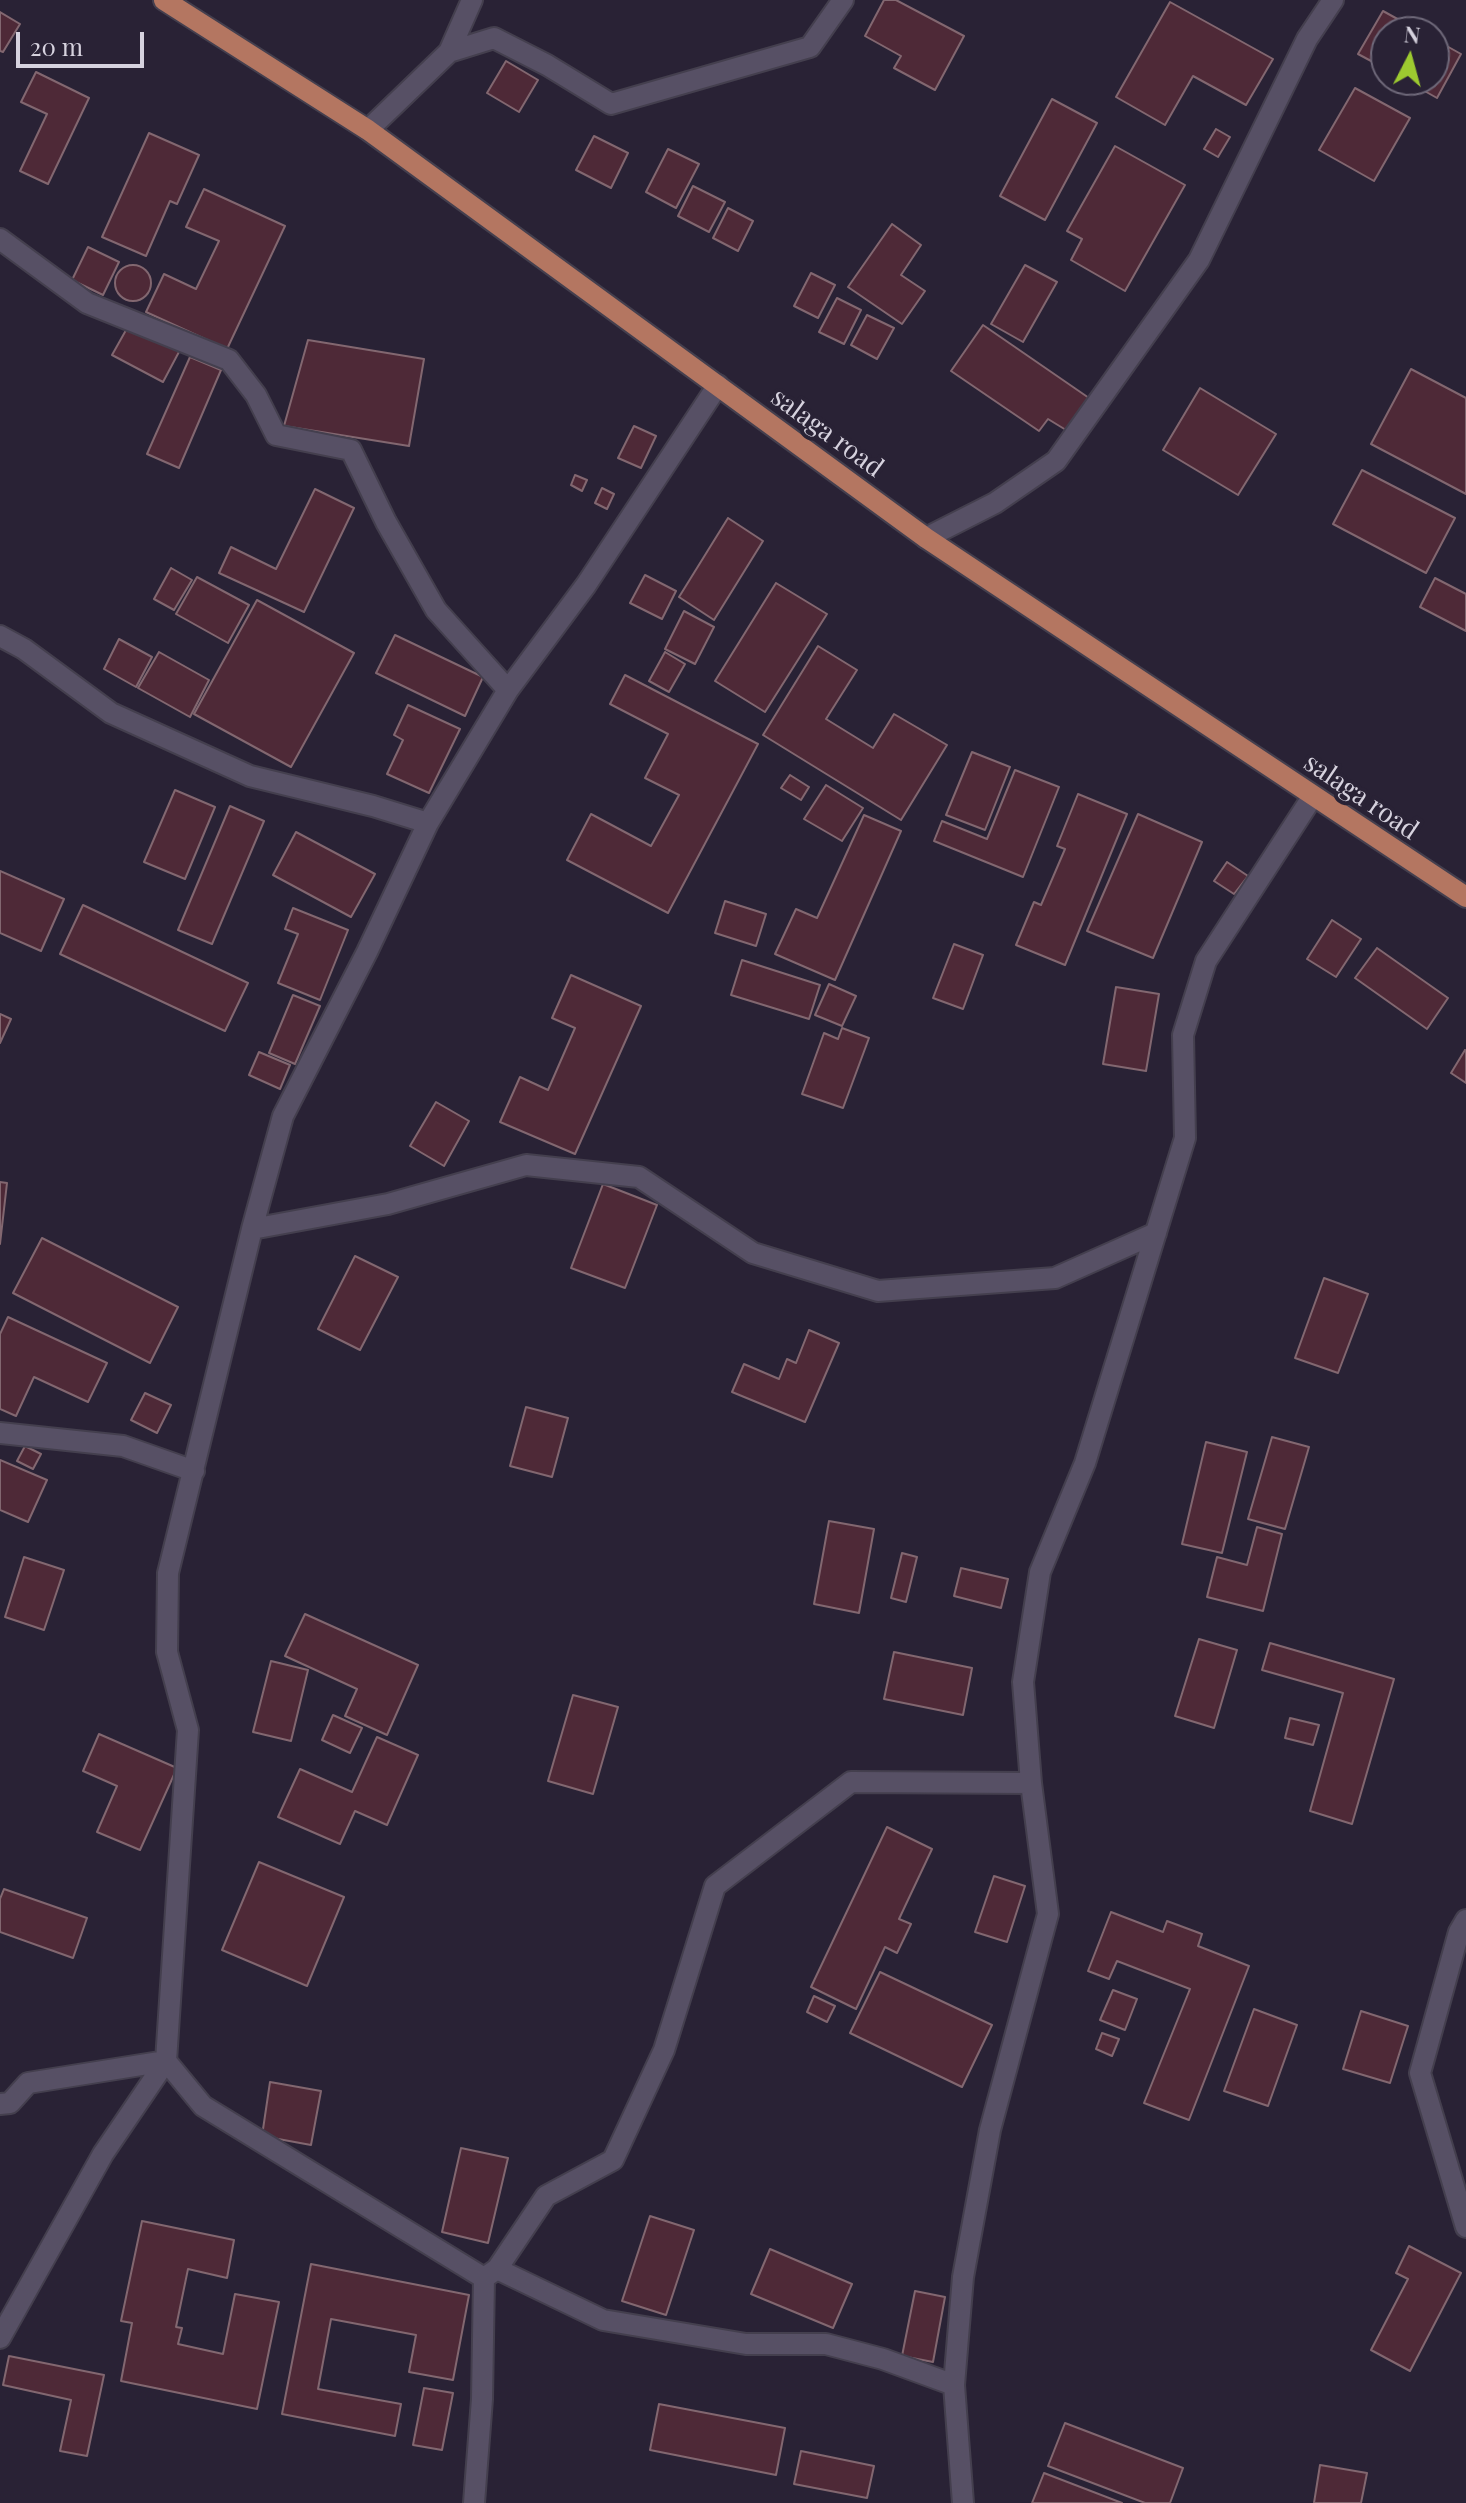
<!DOCTYPE html>
<style>
body{margin:0}
#map{position:relative;width:1466px;height:2503px;overflow:hidden;background:#292235;font-family:"Playfair Display",serif}
canvas{display:block}
.north{position:absolute;left:1370px;top:16px;width:80px;height:80px;box-sizing:border-box;background:#292235;border:2px solid #6e6879;border-radius:50%;rotate:6deg;font-size:22px;font-weight:700;line-height:32px;text-align:center;color:#d6d2de}
.north::after{content:'';display:block;margin:auto;width:28px;height:36px;background:#9dca30;clip-path:polygon(50% 0,100% 100%,50% 72%,0 100%)}
.scale{position:absolute;left:16px;top:32px;width:128px;height:36px;box-sizing:border-box;border:4px solid #d6d2de;border-top:0;padding-left:10px;font-size:24px;line-height:28px;white-space:nowrap;color:#d6d2de;-webkit-text-stroke:6px #292235;paint-order:stroke}
</style>
<div id="map">
<canvas width="1466" height="2503"></canvas>
<div class="north">N</div>
<div class="scale">20 m</div>
</div>
<script>
const ctx = document.querySelector('canvas').getContext('2d');
ctx.lineJoin = 'round';
function fill(path, color) { ctx.fillStyle = color; ctx.fill(path, 'evenodd'); }
const poly = rows => new Path2D(rows.map(r => 'M' + r).join(''));
function stroke(path, color, width, dash) { ctx.strokeStyle = color; ctx.lineWidth = width; ctx.lineCap = dash ? 'butt' : 'round'; ctx.setLineDash(dash || []); ctx.stroke(path); }
function drawText(font, color, halo, rows, align = 'center') {
  ctx.font = font + ' "Playfair Display",serif'; ctx.lineWidth = 8; ctx.setLineDash([]); ctx.textBaseline = 'middle'; ctx.strokeStyle = halo; ctx.fillStyle = color; for (const [text, x, y, turn = 0] of rows) {
    ctx.save(); ctx.translate(x, y); ctx.rotate((+turn || 0) * Math.PI / 180); ctx.textAlign = isNaN(turn) ? turn : align; if (halo) ctx.strokeText(text, 0, 0); ctx.fillText(text, 0, 0); ctx.restore();
  }
}
const building = poly([
 [884,0,896,0,964,36,935,90,894,68,901,56,865,36,884,0],
 [1170,2,1273,59,1246,105,1193,76,1165,125,1116,97,1170,2],
 [1383,11,1421,32,1386,32,1386,69,1358,54,1383,11],
 [0,12,20,24,3,52,0,51,0,12],
 [1434,39,1461,54,1437,98,1405,80,1434,80,1434,39],
 [506,61,538,80,519,112,487,93,506,61],
 [36,72,89,98,48,184,20,171,47,114,21,102,36,72],
 [1355,88,1410,118,1374,181,1319,150,1355,88],
 [1052,99,1097,123,1045,220,1000,196,1052,99],
 [1216,129,1230,137,1218,157,1204,149,1216,129],
 [149,133,199,155,177,204,170,201,146,256,102,237,149,133],
 [594,136,628,153,611,188,576,170,594,136],
 [1115,146,1185,185,1125,291,1071,260,1082,239,1067,231,1115,146],
 [668,149,699,164,676,208,646,192,668,149],
 [693,186,725,202,709,232,678,216,693,186],
 [204,189,285,226,227,349,146,312,164,274,196,289,219,241,186,227,204,189],
 [728,208,753,221,738,251,713,238,728,208],
 [892,224,921,245,901,275,925,291,902,324,848,287,892,224],
 [88,247,119,262,103,295,72,280,88,247],
 '115 283a18 18 0 1 1 36 0a18 18 0 1 1-36 0Z',
 [1025,265,1057,282,1023,342,991,324,1025,265],
 [811,273,835,285,818,318,794,306,811,273],
 [837,298,861,310,844,344,819,332,837,298],
 [867,315,894,328,877,359,851,345,867,315],
 [130,323,180,350,163,382,112,355,130,323],
 [983,325,1089,398,1066,430,1048,419,1039,431,951,371,983,325],
 [308,340,424,359,409,446,284,426,308,340],
 [190,357,221,370,179,468,147,454,190,357],
 [1411,369,1466,398,1466,494,1371,444,1411,369],
 [1200,388,1276,434,1238,495,1163,450,1200,388],
 [634,426,656,436,641,468,618,458,634,426],
 [1362,470,1455,518,1426,573,1333,524,1362,470],
 [575,475,587,480,582,491,571,485,575,475],
 [602,488,614,494,607,509,595,503,602,488],
 [315,489,354,508,304,612,219,573,231,547,276,569,315,489],
 [728,518,763,541,714,620,679,597,728,518],
 [171,568,192,580,174,610,154,599,171,568],
 [645,575,676,591,662,619,630,603,645,575],
 [197,577,249,605,228,643,176,614,197,577],
 [1435,578,1466,594,1466,631,1420,607,1435,578],
 [776,583,827,614,765,712,715,681,776,583],
 [257,600,354,653,291,767,194,714,257,600],
 [684,611,714,627,695,664,665,649,684,611],
 [395,635,483,677,465,716,376,673,395,635],
 [119,639,152,657,136,687,104,669,119,639],
 [818,646,857,670,826,719,873,748,894,714,947,745,901,820,763,735,818,646],
 [159,652,209,680,190,717,138,688,159,652],
 [665,652,685,664,669,692,649,681,665,652],
 [625,675,758,744,668,913,567,860,591,814,651,846,679,795,645,778,668,734,610,704,625,675],
 [408,705,460,729,429,793,387,774,403,740,394,735,408,705],
 [972,752,1010,767,985,830,946,815,972,752],
 [1015,770,1059,787,1023,877,934,841,942,821,987,839,1015,770],
 [790,775,809,787,801,800,781,788,790,775],
 [826,785,863,808,842,841,804,819,826,785],
 [175,790,215,807,185,879,144,862,175,790],
 [1078,794,1127,814,1065,965,1016,945,1034,902,1041,905,1065,849,1057,846,1078,794],
 [230,806,264,821,212,944,178,930,230,806],
 [1138,814,1202,842,1153,958,1087,931,1138,814],
 [864,815,901,831,835,980,775,954,796,909,817,918,864,815],
 [296,832,375,874,351,917,273,875,296,832],
 [1227,862,1248,876,1234,894,1214,881,1227,862],
 [0,871,64,899,41,951,0,933,0,871],
 [725,901,766,914,756,946,715,933,725,901],
 [83,905,248,983,225,1031,60,954,83,905],
 [293,908,348,930,320,1000,278,983,298,934,285,929,293,908],
 [1332,920,1361,939,1336,977,1307,959,1332,920],
 [954,944,983,955,963,1009,933,998,954,944],
 [1377,948,1448,998,1427,1029,1355,978,1377,948],
 [742,960,820,985,809,1019,731,995,742,960],
 [571,975,641,1006,575,1154,500,1122,520,1077,548,1090,575,1028,552,1018,571,975],
 [829,984,856,996,842,1026,815,1015,829,984],
 [1116,987,1159,994,1146,1071,1103,1064,1116,987],
 [293,995,320,1006,295,1064,269,1053,293,995],
 [0,1014,11,1019,0,1043,0,1014],
 [842,1028,869,1038,843,1108,802,1094,824,1033,838,1039,842,1028],
 [1465,1050,1466,1051,1466,1083,1451,1073,1465,1050],
 [259,1052,290,1065,280,1089,249,1075,259,1052],
 [436,1102,469,1121,444,1166,410,1146,436,1102],
 [0,1182,7,1183,0,1244,0,1182],
 [603,1184,657,1205,625,1288,571,1268,603,1184],
 [42,1238,178,1307,150,1363,13,1293,42,1238],
 [355,1256,398,1277,360,1350,318,1329,355,1256],
 [1324,1278,1368,1294,1338,1373,1295,1358,1324,1278],
 [8,1317,107,1363,88,1402,34,1377,16,1416,0,1409,0,1334,8,1317],
 [809,1330,839,1343,805,1422,732,1392,744,1364,779,1379,787,1359,796,1363,809,1330],
 [145,1393,171,1405,157,1433,131,1420,145,1393],
 [526,1407,568,1418,552,1477,510,1466,526,1407],
 [1272,1437,1309,1447,1285,1529,1248,1519,1272,1437],
 [1206,1442,1247,1452,1222,1553,1182,1544,1206,1442],
 [25,1446,41,1454,33,1469,17,1461,25,1446],
 [0,1460,47,1480,28,1522,0,1510,0,1460],
 [829,1521,874,1529,859,1613,814,1604,829,1521],
 [1257,1527,1282,1534,1263,1611,1207,1597,1217,1557,1247,1565,1257,1527],
 [902,1553,917,1557,906,1602,891,1598,902,1553],
 [24,1557,64,1570,44,1630,5,1617,24,1557],
 [961,1568,1008,1579,1001,1608,954,1596,961,1568],
 [305,1614,418,1665,387,1735,345,1716,357,1689,285,1656,305,1614],
 [1199,1639,1237,1650,1214,1728,1175,1716,1199,1639],
 [1270,1643,1394,1679,1352,1824,1310,1811,1343,1693,1262,1670,1270,1643],
 [894,1652,972,1668,963,1715,884,1699,894,1652],
 [271,1661,308,1670,291,1741,253,1732,271,1661],
 [573,1695,618,1707,593,1794,548,1781,573,1695],
 [333,1715,362,1728,350,1753,322,1740,333,1715],
 [1290,1718,1319,1725,1313,1745,1285,1738,1290,1718],
 [99,1734,177,1768,140,1850,97,1832,117,1786,83,1771,99,1734],
 [377,1737,418,1755,387,1825,355,1811,340,1844,278,1817,300,1769,352,1792,377,1737],
 [887,1827,932,1849,899,1919,911,1924,897,1953,885,1947,856,2009,811,1987,887,1827],
 [259,1862,344,1897,307,1986,222,1950,259,1862],
 [994,1876,1025,1886,1007,1942,975,1932,994,1876],
 [4,1889,87,1918,73,1958,0,1932,0,1899,4,1889],
 [1111,1912,1163,1932,1167,1921,1202,1934,1198,1946,1249,1966,1189,2120,1144,2103,1190,1989,1117,1961,1109,1979,1088,1971,1111,1912],
 [880,1972,992,2025,962,2087,850,2033,880,1972],
 [1113,1990,1137,1999,1125,2030,1100,2020,1113,1990],
 [814,1996,835,2006,827,2022,807,2012,814,1996],
 [1254,2009,1297,2025,1268,2106,1224,2091,1254,2009],
 [1361,2011,1408,2026,1390,2083,1343,2069,1361,2011],
 [1102,2033,1119,2039,1112,2056,1096,2049,1102,2033],
 [270,2082,321,2091,311,2145,262,2136,270,2082],
 [461,2148,508,2158,488,2243,442,2232,461,2148],
 [650,2216,694,2230,666,2315,622,2301,650,2216],
 [142,2221,234,2240,227,2278,188,2269,176,2327,182,2328,178,2344,223,2354,235,2294,279,2302,257,2409,121,2381,132,2323,121,2321,142,2221],
 [1409,2246,1461,2273,1410,2371,1371,2350,1408,2279,1396,2273,1409,2246],
 [770,2249,852,2284,833,2328,751,2294,770,2249],
 [311,2264,469,2295,453,2380,409,2372,416,2335,331,2319,318,2389,401,2404,395,2436,282,2414,311,2264],
 [915,2291,945,2297,933,2362,902,2356,915,2291],
 [9,2356,104,2375,87,2456,60,2451,71,2400,3,2385,9,2356],
 [424,2388,453,2393,442,2450,413,2445,424,2388],
 [659,2404,785,2428,776,2475,650,2450,659,2404],
 [1065,2423,1183,2468,1170,2503,1145,2503,1048,2466,1065,2423],
 [801,2451,874,2466,867,2498,794,2484,801,2451],
 [1320,2465,1367,2473,1361,2503,1314,2503,1320,2465],
 [1044,2473,1122,2503,1032,2503,1044,2473]
]);
fill(building, '#4e2937');
stroke(building, '#826770', 2);
const minor = poly([
 [449,52,494,38,547,65,611,104,810,47,843,0],
 [368,130,449,52,472,0],
 [0,239,87,303,229,360,256,395,276,435,351,450,386,522,436,610,508,690],
 [926,538,995,503,1056,461,1199,260,1307,39,1333,0],
 [0,636,24,649,111,713,250,776,373,806,428,823],
 [252,1229,388,1204,526,1165,639,1177,753,1253,878,1291,1055,1278,1156,1233],
 [0,1433,123,1446,194,1471],
 [1466,1920,1459,1932,1420,2073,1466,2227],
 [166,2061,203,2106,484,2278,482,2399,474,2503],
 [0,2104,10,2103,28,2083,166,2061],
 [497,2269,603,2320,746,2344,826,2344,883,2359,954,2385],
 [484,2278,497,2269,546,2196,613,2160,664,2050,715,1886,851,1782,1031,1783],
 [0,2338,103,2154,166,2061,188,1730,167,1652,168,1573,252,1229,283,1116,367,952,428,823,508,690,586,585,718,385],
 [963,2503,954,2385,963,2277,990,2130,1048,1914,1031,1783,1023,1682,1040,1572,1085,1463,1185,1138,1183,1035,1206,961,1313,796]
]);
const major = poly([
 [164,0,368,130,926,538,1466,897]
]);
stroke(minor, '#443f4e', 24);
stroke(major, '#443f4e', 24);
stroke(minor, '#575065', 20);
stroke(major, '#b47661', 20);
drawText('26px', '#d6d2de', '#292235', [
 ["salaga road",827,433,36],
 ["salaga road",1361,797,34]
]);
</script>
